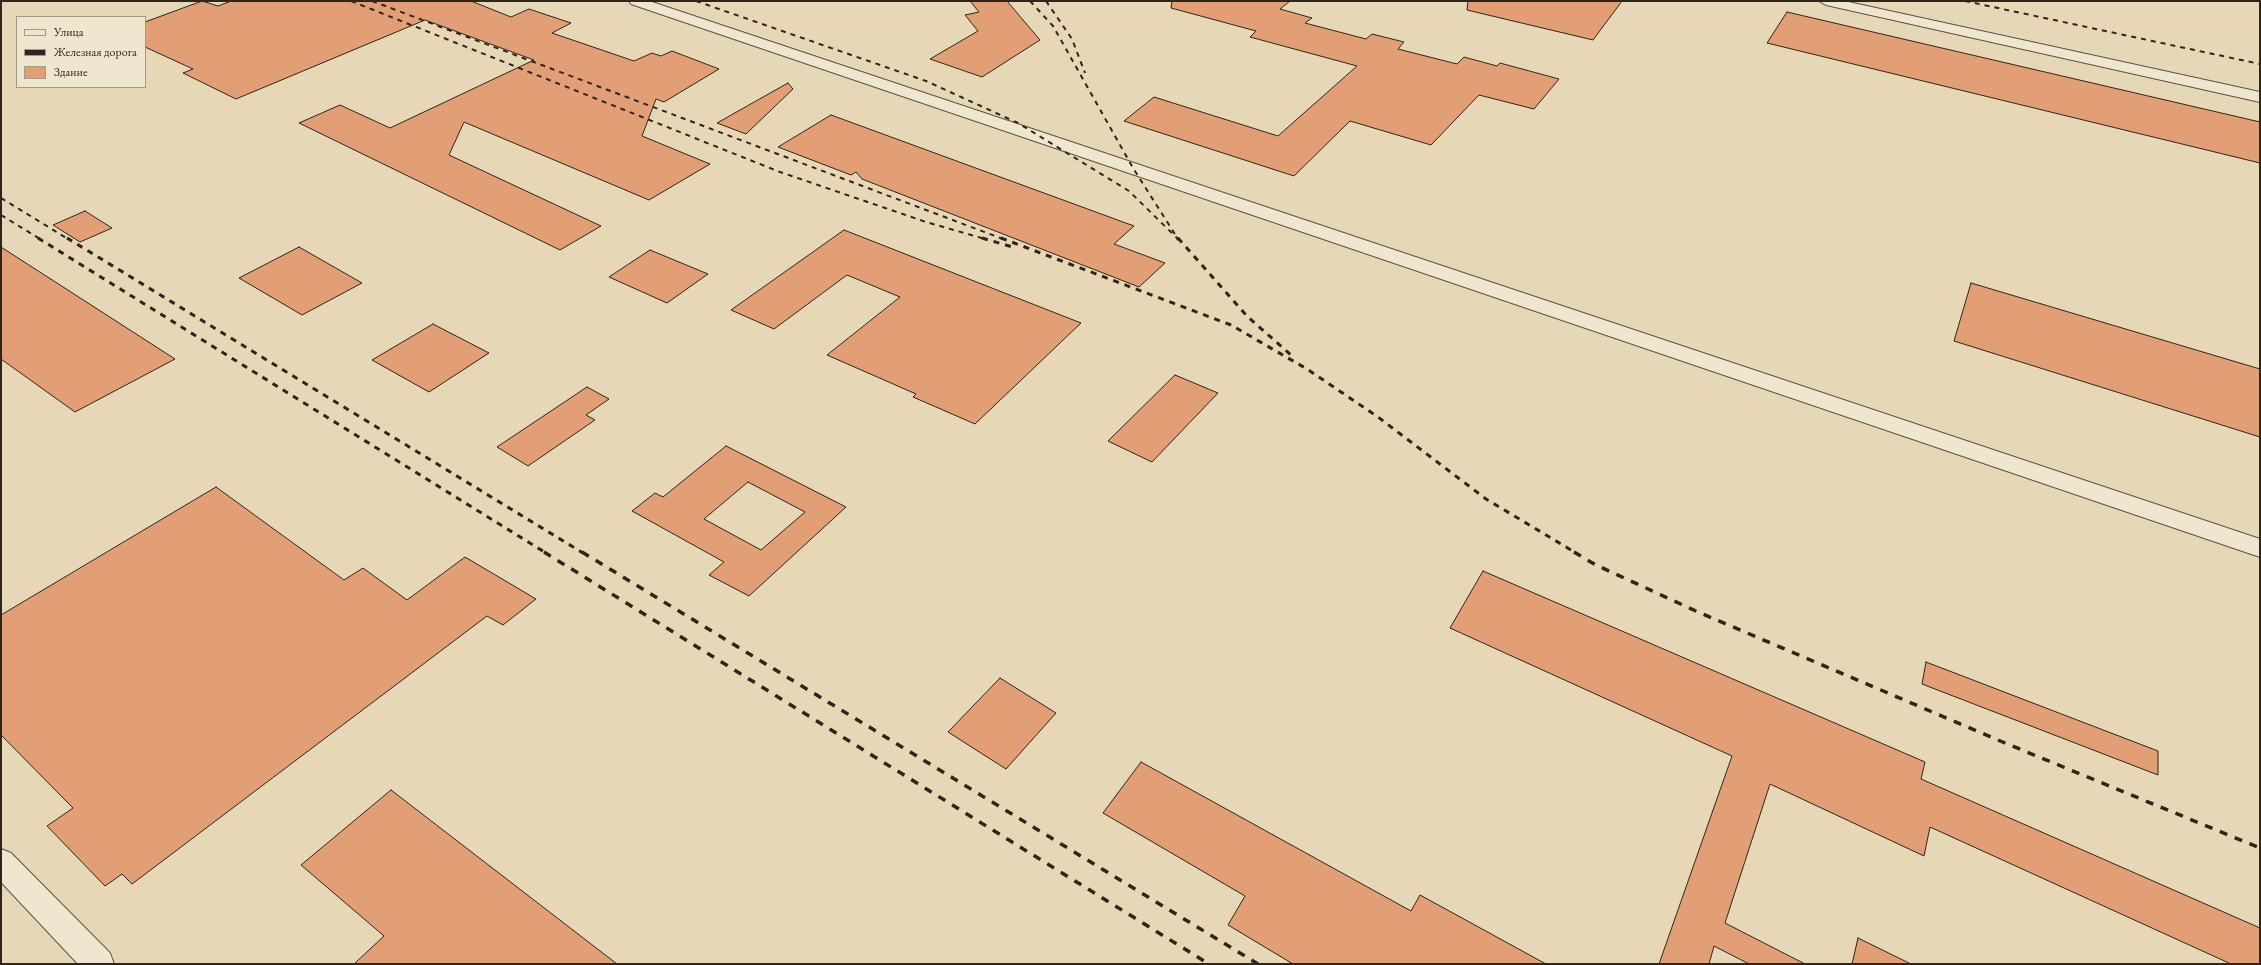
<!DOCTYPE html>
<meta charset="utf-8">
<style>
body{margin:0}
#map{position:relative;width:2261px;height:965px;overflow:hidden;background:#e6d8b6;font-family:"EB Garamond",serif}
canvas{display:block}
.frame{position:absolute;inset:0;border:2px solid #2f251c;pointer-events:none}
.legend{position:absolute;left:16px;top:16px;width:130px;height:72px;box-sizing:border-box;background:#efe6d0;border:1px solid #a29988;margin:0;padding:5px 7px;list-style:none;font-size:12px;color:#2f251c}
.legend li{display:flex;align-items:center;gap:8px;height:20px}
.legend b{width:20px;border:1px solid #a29988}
</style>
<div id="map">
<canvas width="2261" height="965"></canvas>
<div class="frame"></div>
<ul class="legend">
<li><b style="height:5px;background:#efe6d0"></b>Улица</li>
<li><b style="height:5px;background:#2f251c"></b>Железная дорога</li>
<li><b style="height:11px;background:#e29f75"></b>Здание</li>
</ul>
</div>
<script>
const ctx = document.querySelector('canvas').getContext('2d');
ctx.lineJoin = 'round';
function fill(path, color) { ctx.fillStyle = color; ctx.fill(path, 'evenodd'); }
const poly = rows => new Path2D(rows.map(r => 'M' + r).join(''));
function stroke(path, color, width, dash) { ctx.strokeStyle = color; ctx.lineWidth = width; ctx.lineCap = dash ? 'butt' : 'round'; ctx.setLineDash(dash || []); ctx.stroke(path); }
const building = poly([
 [202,1,218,6,231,1,471,1,511,17,529,9,571,23,552,33,634,61,652,53,661,56,672,51,719,69,664,102,656,99,642,136,710,164,649,200,464,122,449,155,601,226,560,250,299,123,340,105,390,128,534,60,425,20,236,99,183,73,193,69,145,47,145,22,202,1],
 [970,1,1007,1,1040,40,982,77,930,59,978,31,965,15,979,12,970,1],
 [1172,1,1290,1,1280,9,1312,18,1305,23,1366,39,1372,34,1404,42,1398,49,1457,64,1464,57,1497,66,1500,63,1559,79,1534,109,1479,95,1431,145,1350,121,1294,176,1124,121,1154,97,1278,136,1357,66,1250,37,1256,31,1171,8,1172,1],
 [1468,1,1622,1,1593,40,1467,10,1468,1],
 [1787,12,2260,122,2260,163,1767,43,1787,12],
 [788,83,793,89,746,134,717,123,788,83],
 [831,115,1134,226,1114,244,1165,263,1139,287,862,179,856,172,851,175,778,147,831,115],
 [85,211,112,228,80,242,53,225,85,211],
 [844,230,1081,323,975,424,913,397,916,394,827,355,900,297,847,275,774,329,731,310,844,230],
 [1,247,175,359,75,412,1,359,1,247],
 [299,247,362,283,302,315,239,278,299,247],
 [650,250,708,274,667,303,609,277,650,250],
 [1971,283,2260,369,2260,437,1954,341,1971,283],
 [433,324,489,353,429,392,372,360,433,324],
 [1175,375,1218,393,1152,462,1108,441,1175,375],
 [587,387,609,399,586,415,595,420,528,466,497,447,587,387],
 [726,446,846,507,749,596,709,575,724,562,632,511,655,493,663,497,726,446],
 [748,482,805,512,761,550,704,519,748,482],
 [216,487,344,580,363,568,407,600,465,557,536,599,503,625,487,616,132,884,122,874,105,886,47,826,73,808,1,735,1,615,216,487],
 [1483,571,1925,762,1921,779,2260,928,2260,964,2231,964,1930,827,1924,856,1770,784,1725,923,1805,964,1749,964,1714,946,1709,964,1659,964,1732,756,1450,628,1483,571],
 [1926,662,2158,751,2158,775,1922,684,1926,662],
 [1000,678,1056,713,1006,769,948,732,1000,678],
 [1141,762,1411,911,1420,895,1546,964,1293,964,1228,925,1245,896,1103,813,1141,762],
 [391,790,617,964,354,964,384,936,301,865,391,790],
 [1858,938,1911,964,1852,964,1858,938]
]);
fill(building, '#e29f75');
stroke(building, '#2f251c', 1);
const minor = poly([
 [629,1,649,1,2260,539,2260,557,631,4,629,1],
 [1819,1,1844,1,2260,92,2260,102,1826,5,1819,1],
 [1,849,11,853,110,953,114,964,78,964,1,882,1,849]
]);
stroke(minor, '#5d5242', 2);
fill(minor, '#efe6d0');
stroke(poly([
 [351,1,780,172,926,222,985,239],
 [372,1,1003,239],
 [696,1,926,81,1018,123,1129,191,1178,239],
 [1030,1,1053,26,1133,168,1178,239],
 [1046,1,1072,39,1085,73],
 [1965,1,2260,64],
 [1,198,68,239],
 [1,215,40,239]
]), '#2f251c', 2, [5, 5]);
stroke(poly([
 [38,238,546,553],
 [67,238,583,553],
 [982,238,1016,248],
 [1001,238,1231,325,1307,369,1378,417,1486,499,1576,553],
 [1177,238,1179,240],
 [1178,238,1247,316,1292,356]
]), '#2f251c', 3, [6, 6]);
stroke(poly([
 [544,552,1209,964],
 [582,552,1258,964],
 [1574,552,1596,565,1698,612,2005,743,2260,848]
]), '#2f251c', 3.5, [8, 8]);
</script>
